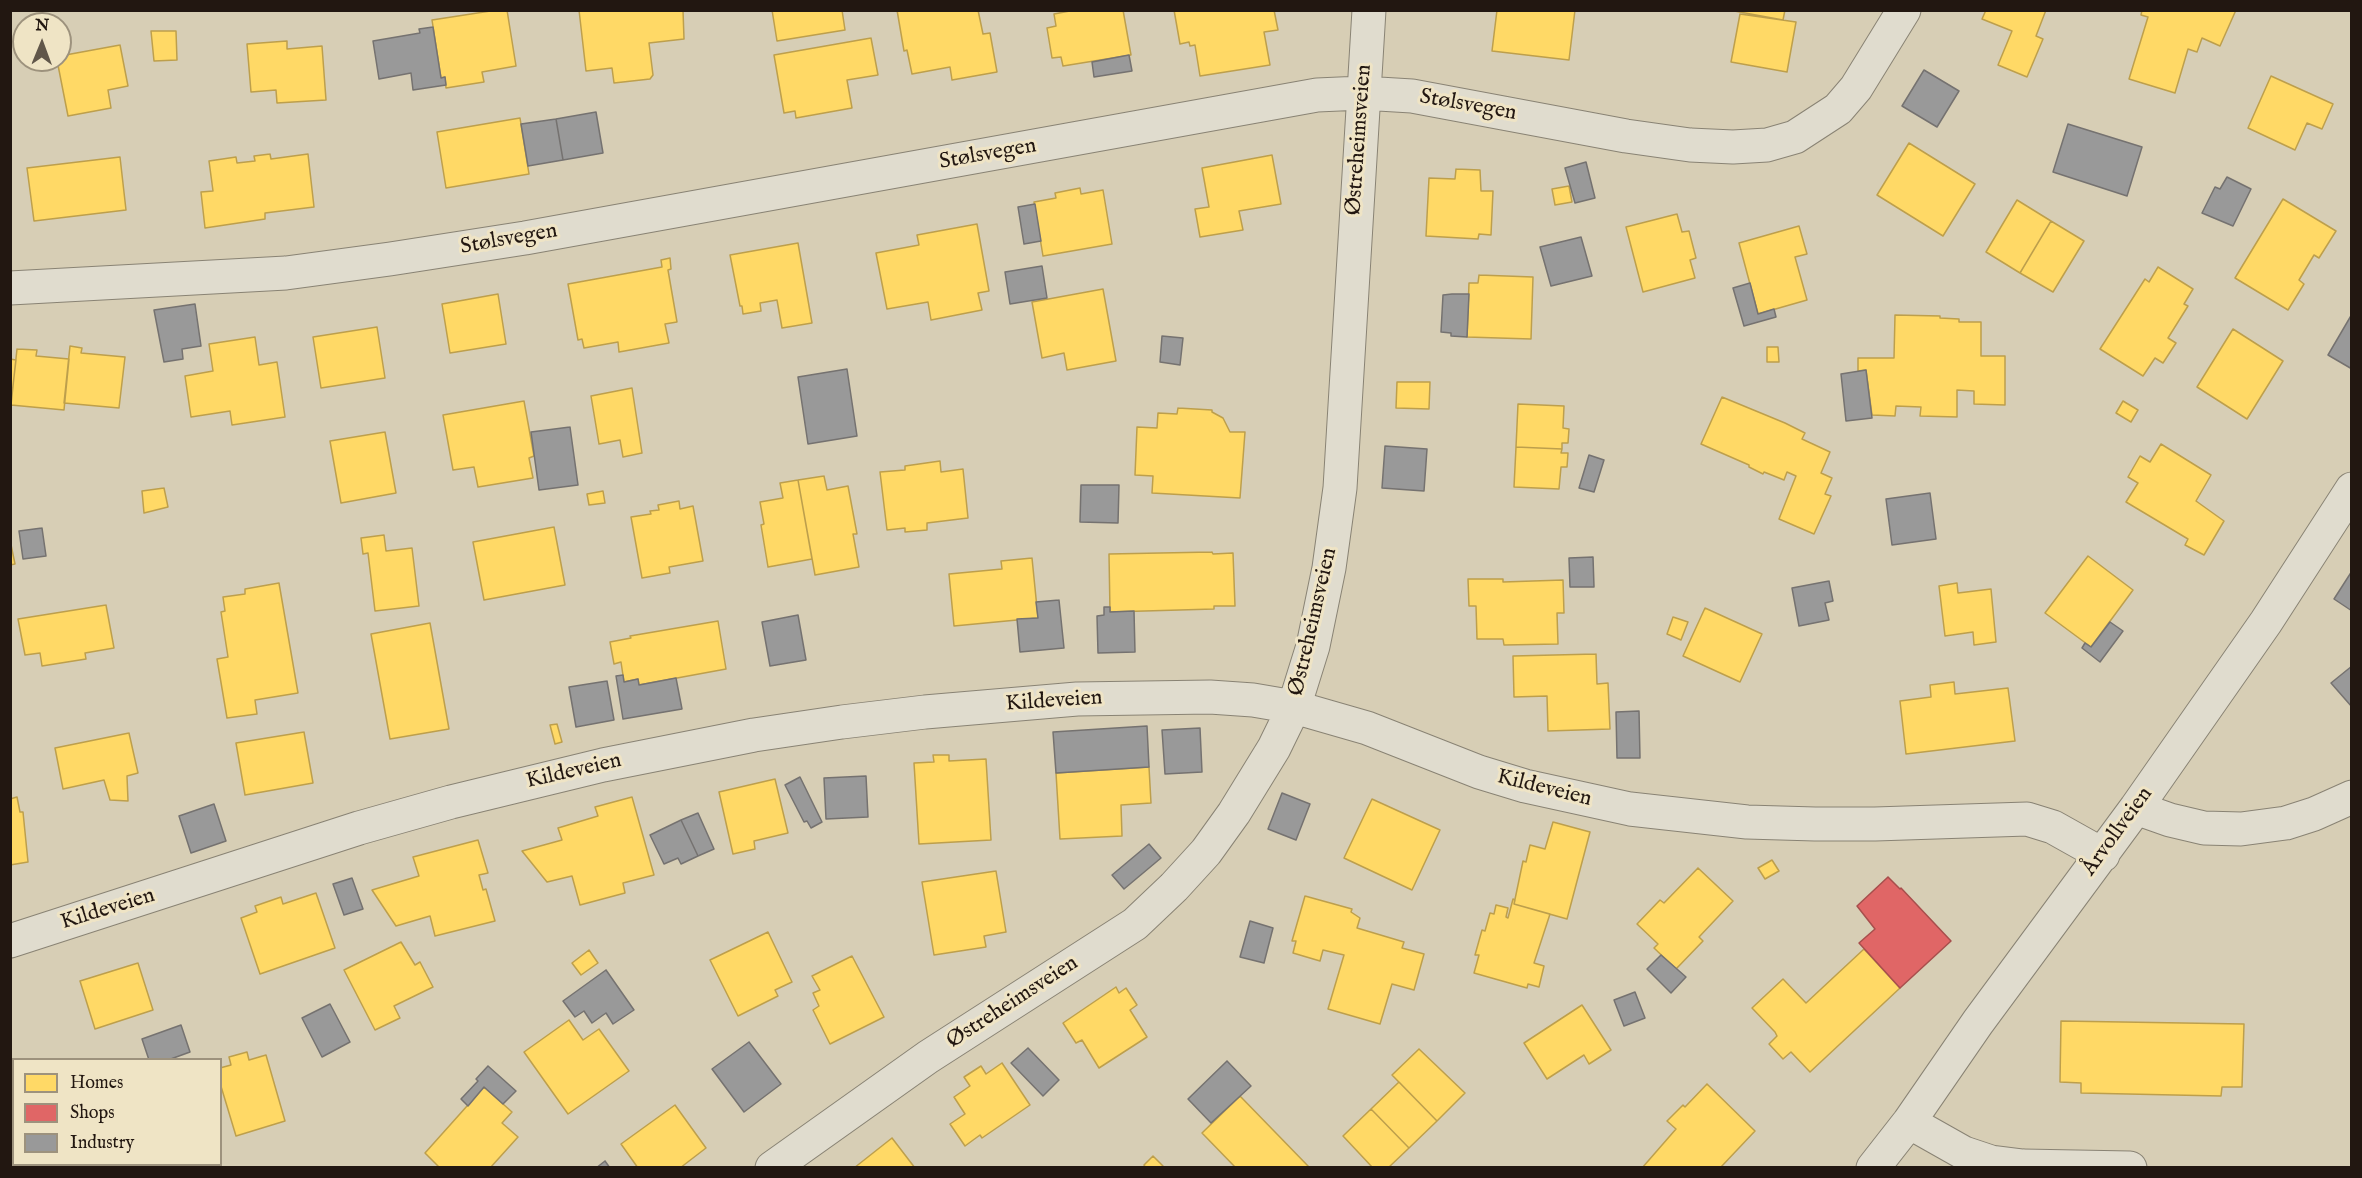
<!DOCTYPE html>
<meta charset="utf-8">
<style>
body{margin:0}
#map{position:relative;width:2362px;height:1178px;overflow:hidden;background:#d7ceb5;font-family:"IM FELL English",serif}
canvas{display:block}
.frame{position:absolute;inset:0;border:12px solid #221711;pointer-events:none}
.legend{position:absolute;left:12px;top:1058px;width:210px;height:108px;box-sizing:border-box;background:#efe4c5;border:2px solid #9d927d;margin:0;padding:8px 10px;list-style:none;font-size:18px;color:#221711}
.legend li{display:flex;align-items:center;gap:12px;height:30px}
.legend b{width:30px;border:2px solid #9d927d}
.north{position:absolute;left:12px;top:12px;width:60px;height:60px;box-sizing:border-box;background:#efe4c5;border:2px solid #9d927d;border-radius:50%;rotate:1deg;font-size:16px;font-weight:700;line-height:24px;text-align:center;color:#221711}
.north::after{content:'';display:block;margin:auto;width:21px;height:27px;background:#61574a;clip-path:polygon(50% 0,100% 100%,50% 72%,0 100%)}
</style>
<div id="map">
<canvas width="2362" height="1178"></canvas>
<div class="frame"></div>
<ul class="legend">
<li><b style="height:16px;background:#ffd966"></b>Homes</li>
<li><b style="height:16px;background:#e06666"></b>Shops</li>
<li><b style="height:16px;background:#999"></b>Industry</li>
</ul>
<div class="north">N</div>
</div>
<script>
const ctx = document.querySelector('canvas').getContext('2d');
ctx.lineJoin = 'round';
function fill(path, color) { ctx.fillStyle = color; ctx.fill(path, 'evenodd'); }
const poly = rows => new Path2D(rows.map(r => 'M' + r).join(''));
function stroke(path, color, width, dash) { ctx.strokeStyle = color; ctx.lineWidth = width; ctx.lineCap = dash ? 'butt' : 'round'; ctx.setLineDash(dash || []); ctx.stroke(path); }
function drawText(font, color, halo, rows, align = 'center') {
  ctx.font = font + ' "IM FELL English",serif'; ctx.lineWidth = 6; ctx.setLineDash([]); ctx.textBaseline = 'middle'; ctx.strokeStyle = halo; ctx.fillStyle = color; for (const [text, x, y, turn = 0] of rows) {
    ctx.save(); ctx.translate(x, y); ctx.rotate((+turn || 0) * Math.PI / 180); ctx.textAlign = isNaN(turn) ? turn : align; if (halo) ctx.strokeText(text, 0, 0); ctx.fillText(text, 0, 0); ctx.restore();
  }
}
const homes = poly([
 [497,10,507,10,516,66,482,72,484,82,446,88,445,77,441,78,432,20,497,10],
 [579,10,683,10,684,39,649,43,653,75,650,79,614,83,612,68,586,71,579,10],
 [772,10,842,10,845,30,777,41,772,10],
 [897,10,978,10,983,34,990,33,997,72,952,80,950,67,912,74,907,50,904,51,897,10],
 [1075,10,1123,10,1131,55,1063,66,1061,57,1052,58,1047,28,1056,26,1054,14,1075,10],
 [1174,10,1274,10,1278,30,1264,32,1270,65,1200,76,1195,45,1190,46,1189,42,1180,44,1174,10],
 [1497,10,1575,10,1569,60,1492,51,1497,10],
 [1729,10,1785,10,1783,20,1729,10],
 [1986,10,2046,10,2036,36,2043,39,2027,77,1998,65,2012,31,1982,19,1986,10],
 [2142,10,2236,10,2220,46,2202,38,2197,52,2188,49,2175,93,2129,79,2148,17,2141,15,2142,10],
 [1740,14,1796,22,1787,72,1731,62,1740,14],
 [151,31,176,31,177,60,154,61,151,31],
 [871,38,878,75,847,80,852,108,796,118,795,111,784,113,774,55,871,38],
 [287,41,287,49,322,46,326,100,277,103,276,90,251,92,247,44,287,41],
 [120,45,128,86,108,90,111,108,68,116,57,60,60,60,60,56,120,45],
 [2271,76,2333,104,2322,129,2307,123,2295,150,2248,128,2271,76],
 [520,118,529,174,446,188,437,132,520,118],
 [1909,143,1975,184,1943,236,1877,195,1909,143],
 [270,154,271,159,308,154,314,207,265,213,265,219,205,228,201,192,213,191,209,161,236,157,237,163,255,161,254,156,270,154],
 [1272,155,1281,204,1239,211,1243,230,1200,237,1195,209,1209,207,1202,168,1272,155],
 [120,157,126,210,34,221,27,168,120,157],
 [1456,169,1480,170,1481,191,1493,191,1491,235,1479,234,1478,239,1426,236,1429,178,1455,179,1456,169],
 [1569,186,1572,202,1555,205,1552,189,1569,186],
 [1080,188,1081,194,1103,190,1112,244,1043,256,1034,202,1056,198,1055,193,1080,188],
 [2283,199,2336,231,2319,258,2314,255,2299,280,2304,284,2288,310,2235,278,2283,199],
 [2017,200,2051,221,2020,273,1986,252,2017,200],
 [1677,214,1682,232,1689,231,1696,258,1690,260,1695,278,1643,292,1626,227,1677,214],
 [2051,221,2084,241,2053,292,2020,273,2051,221],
 [977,224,989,291,978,293,982,310,931,320,928,302,887,309,876,253,919,245,917,235,977,224],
 [1799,226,1807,254,1795,257,1807,300,1758,314,1739,243,1799,226],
 [798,243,812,323,782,328,777,300,760,303,761,311,743,314,742,306,740,306,730,255,798,243],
 [670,258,671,269,668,270,677,322,665,324,669,343,619,352,618,342,584,348,582,339,578,340,568,284,662,267,661,260,670,258],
 [2158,267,2193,289,2184,304,2188,306,2168,338,2176,343,2163,363,2155,358,2143,376,2100,349,2145,279,2149,282,2158,267],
 [1479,275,1533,277,1531,339,1467,337,1469,283,1478,283,1479,275],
 [1103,289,1116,361,1067,370,1064,353,1042,358,1032,302,1103,289],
 [498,294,506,344,450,353,442,304,498,294],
 [1895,315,1940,316,1940,318,1959,319,1959,322,1981,322,1981,356,2005,356,2005,405,1974,404,1974,391,1957,390,1957,417,1920,416,1921,407,1896,406,1895,416,1872,415,1866,370,1858,371,1858,358,1894,358,1895,315],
 [377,327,385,378,321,388,313,337,377,327],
 [2233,329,2283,361,2247,419,2197,387,2233,329],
 [255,337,259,365,277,362,285,417,232,425,230,411,191,417,185,376,213,371,209,344,255,337],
 [70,346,82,348,81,353,125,357,119,408,64,403,70,346],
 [1767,347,1778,347,1779,362,1767,362,1767,347],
 [17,349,37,350,36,356,69,359,64,410,11,405,17,349],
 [10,359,16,360,10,411,10,359],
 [1397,382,1430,382,1429,409,1396,408,1397,382],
 [632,388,642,453,623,457,620,440,599,444,591,396,632,388],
 [1722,397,1785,423,1805,433,1802,439,1830,452,1821,473,1832,478,1825,494,1831,496,1814,534,1779,519,1796,476,1787,472,1784,480,1764,472,1763,474,1749,467,1749,465,1701,444,1722,397],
 [524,401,534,456,529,458,533,478,478,487,474,467,453,470,443,415,524,401],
 [2123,401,2138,410,2131,422,2116,413,2123,401],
 [1518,404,1564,406,1563,428,1569,429,1568,443,1562,443,1562,449,1516,447,1518,404],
 [1178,408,1212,410,1212,412,1223,418,1230,432,1245,432,1240,498,1152,493,1153,476,1135,475,1137,427,1157,428,1158,413,1177,414,1178,408],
 [385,432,396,493,341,503,330,441,385,432],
 [2161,444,2211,475,2196,501,2224,521,2204,555,2185,545,2188,539,2126,502,2138,483,2128,477,2140,456,2150,462,2161,444],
 [1516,447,1562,449,1561,453,1568,453,1567,467,1561,467,1559,489,1514,487,1516,447],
 [940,461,941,472,963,469,968,518,927,523,927,530,905,532,905,528,887,530,880,472,905,470,905,466,940,461],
 [824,476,827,490,848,486,857,534,853,534,859,567,815,575,798,480,824,476],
 [798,480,812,559,768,567,761,525,764,524,760,502,783,498,780,483,798,480],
 [164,488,168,507,144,513,142,491,164,488],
 [603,491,605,503,589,505,587,494,603,491],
 [679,501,680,509,693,506,703,561,669,567,670,573,642,578,631,517,651,514,650,511,659,510,658,505,679,501],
 [554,527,565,585,484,600,473,542,554,527],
 [384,535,386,551,412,548,419,606,375,611,368,553,363,554,361,538,384,535],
 [10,540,15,564,10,565,10,540],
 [1212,552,1213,554,1233,553,1235,606,1214,606,1214,609,1110,612,1109,554,1212,552],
 [2088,556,2133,590,2091,647,2045,613,2088,556],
 [1032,558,1038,618,954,626,949,574,1002,569,1001,561,1032,558],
 [1468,579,1503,579,1503,582,1563,580,1564,613,1557,613,1558,644,1504,645,1503,639,1477,639,1476,606,1469,606,1468,579],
 [279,583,298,693,255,700,257,714,227,718,217,659,228,657,221,612,225,611,223,597,245,594,245,589,279,583],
 [1957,583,1958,593,1991,589,1996,642,1974,645,1973,632,1945,636,1939,586,1957,583],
 [106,605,114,648,85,653,86,659,42,666,40,653,25,655,18,619,106,605],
 [1705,608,1762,634,1740,682,1683,656,1705,608],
 [1673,617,1688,622,1681,640,1667,634,1673,617],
 [718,621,726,669,639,685,638,679,624,682,621,662,614,664,610,642,631,638,630,636,718,621],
 [430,623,449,729,390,739,371,634,430,623],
 [1596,654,1597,684,1608,683,1610,729,1548,731,1547,696,1514,697,1513,656,1596,654],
 [1954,682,1955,694,2008,688,2015,741,1906,754,1900,701,1931,697,1930,685,1954,682],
 [557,724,562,742,555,744,550,725,557,724],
 [304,732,313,783,245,795,236,743,304,732],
 [129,733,138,773,127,776,128,801,110,800,104,780,63,789,55,748,129,733],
 [933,755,949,755,949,761,986,759,991,840,919,844,914,763,934,762,933,755],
 [1149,767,1151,803,1121,805,1122,836,1060,839,1056,773,1149,767],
 [775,779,788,833,754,841,755,849,733,854,719,792,775,779],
 [17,797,20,812,23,812,28,862,10,865,10,799,17,797],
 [632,797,654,875,623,883,625,893,580,905,572,876,547,882,522,851,562,840,558,828,598,816,595,807,632,797],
 [1372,799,1440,830,1412,890,1344,858,1372,799],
 [1553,822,1590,832,1567,919,1514,904,1523,861,1526,862,1530,845,1545,849,1553,822],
 [478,840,488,873,479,875,483,890,486,889,495,921,435,936,430,916,396,926,372,890,419,876,413,857,478,840],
 [1772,860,1779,871,1765,879,1758,868,1772,860],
 [1698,868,1733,901,1699,937,1703,941,1676,969,1654,948,1658,944,1637,924,1660,900,1664,903,1698,868],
 [996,871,1006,932,984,936,986,947,934,955,922,882,996,871],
 [316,893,335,948,260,974,241,918,257,912,255,906,281,897,283,904,316,893],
 [1305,896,1352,909,1351,912,1360,918,1357,928,1404,942,1402,948,1424,954,1414,990,1392,984,1380,1024,1328,1009,1344,955,1323,950,1320,961,1293,953,1296,941,1292,941,1305,896],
 [1513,899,1515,900,1514,904,1550,914,1534,963,1544,966,1539,987,1528,984,1527,988,1474,973,1479,955,1475,955,1482,930,1485,931,1490,913,1494,914,1496,905,1508,908,1506,917,1508,918,1513,899],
 [768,932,792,982,775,990,778,996,738,1016,710,960,768,932],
 [401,942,415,965,420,962,433,987,394,1006,400,1018,375,1030,344,970,401,942],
 [1864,949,1900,988,1810,1072,1791,1052,1783,1059,1769,1044,1777,1036,1775,1032,1752,1008,1783,979,1806,1003,1864,949],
 [589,950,598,963,581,975,572,963,589,950],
 [852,956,884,1017,830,1044,813,1010,819,1006,813,993,820,990,812,976,852,956],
 [138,963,153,1010,95,1029,80,981,138,963],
 [1116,987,1119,993,1126,988,1137,1005,1130,1010,1147,1037,1099,1068,1082,1040,1076,1043,1063,1023,1116,987],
 [1582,1005,1611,1050,1589,1064,1584,1055,1547,1079,1524,1043,1582,1005],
 [569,1020,583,1040,599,1029,629,1071,568,1114,524,1052,569,1020],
 [2061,1021,2244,1024,2242,1087,2222,1087,2221,1096,2081,1093,2081,1083,2060,1082,2061,1021],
 [1419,1049,1465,1093,1437,1121,1392,1075,1419,1049],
 [247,1052,249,1060,266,1055,285,1121,236,1136,220,1083,220,1068,231,1065,229,1057,247,1052],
 [1002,1063,1030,1105,982,1138,980,1135,965,1146,950,1124,965,1114,954,1097,970,1086,964,1077,981,1066,986,1074,1002,1063],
 [14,1068,13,1139,10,1140,10,1069,14,1068],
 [1399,1082,1437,1121,1409,1148,1371,1109,1399,1082],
 [1707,1084,1755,1131,1720,1168,1642,1168,1676,1129,1667,1121,1683,1105,1685,1107,1707,1084],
 [484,1087,512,1112,502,1123,518,1137,490,1168,440,1168,425,1153,484,1087],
 [1240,1096,1309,1167,1236,1168,1202,1133,1240,1096],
 [675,1105,706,1148,680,1168,638,1168,621,1144,675,1105],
 [1371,1109,1409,1148,1388,1168,1373,1168,1343,1136,1371,1109],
 [12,1135,14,1135,14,1164,55,1164,56,1168,10,1168,12,1135],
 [892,1138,915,1168,854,1168,892,1138],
 [1153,1156,1163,1166,1162,1168,1146,1168,1144,1165,1153,1156],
 [102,1164,165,1164,166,1168,103,1168,102,1164]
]);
fill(homes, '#ffd966');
stroke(homes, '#bd9f4c', 1.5);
const shops = poly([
 [1888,877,1900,889,1901,888,1951,941,1900,988,1859,943,1875,929,1857,906,1888,877]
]);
fill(shops, '#e06666');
stroke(shops, '#a74e4c', 1.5);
const industry = poly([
 [433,27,441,78,445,77,446,85,413,90,411,73,379,79,373,41,420,33,419,29,433,27],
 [1129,55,1132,71,1094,77,1092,62,1129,55],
 [1924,70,1959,91,1937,127,1902,106,1924,70],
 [596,112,603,153,563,160,556,119,596,112],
 [556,119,563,160,528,166,521,124,556,119],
 [2068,124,2142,147,2127,196,2053,172,2068,124],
 [1586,162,1595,198,1575,203,1565,168,1586,162],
 [2227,177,2251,189,2233,226,2202,213,2215,187,2220,189,2227,177],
 [1035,204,1041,241,1024,244,1018,207,1035,204],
 [1581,237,1592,276,1551,286,1540,247,1581,237],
 [1042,266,1047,298,1010,304,1005,272,1042,266],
 [1750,283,1758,314,1774,309,1776,317,1744,326,1733,288,1750,283],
 [1452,294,1469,294,1467,337,1451,336,1451,333,1441,332,1443,295,1452,294],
 [195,304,201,346,182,349,183,359,164,362,154,310,195,304],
 [2352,314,2352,369,2328,355,2352,314],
 [1162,336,1183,338,1180,365,1160,362,1162,336],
 [847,369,857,436,808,444,798,377,847,369],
 [1866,370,1872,418,1846,421,1841,374,1866,370],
 [570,427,578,485,539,490,531,432,570,427],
 [1385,446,1427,449,1424,491,1382,488,1385,446],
 [1589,455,1604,460,1594,492,1579,488,1589,455],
 [1081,485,1119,485,1118,523,1080,522,1081,485],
 [1930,493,1936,539,1892,545,1886,499,1930,493],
 [42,528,46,556,23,559,19,531,42,528],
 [1593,557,1594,587,1570,587,1569,558,1593,557],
 [2352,571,2352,611,2334,599,2352,571],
 [1829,581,1833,601,1825,603,1829,620,1799,626,1792,588,1829,581],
 [1059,600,1064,648,1020,652,1017,619,1038,618,1036,602,1059,600],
 [1104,607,1110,607,1110,612,1134,611,1135,652,1098,653,1097,616,1104,615,1104,607],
 [798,615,806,660,770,666,762,622,798,615],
 [2110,622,2123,631,2100,662,2082,648,2085,643,2091,647,2110,622],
 [2352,666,2352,707,2331,683,2352,666],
 [623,675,624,682,638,679,639,685,676,678,682,709,623,719,616,676,623,675],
 [607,681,614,720,576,727,569,687,607,681],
 [1639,711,1640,758,1617,758,1616,712,1639,711],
 [1147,726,1149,767,1056,773,1053,732,1147,726],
 [1200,728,1202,772,1165,774,1162,730,1200,728],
 [866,776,868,817,826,819,824,778,866,776],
 [800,777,822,822,811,828,807,821,804,822,785,785,800,777],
 [1282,793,1310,804,1296,840,1268,829,1282,793],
 [214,804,226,841,191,853,179,816,214,804],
 [698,813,714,849,698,856,681,820,698,813],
 [681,820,698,856,681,864,678,858,664,864,650,835,681,820],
 [1149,844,1161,858,1124,889,1112,875,1149,844],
 [352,878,363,909,344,915,333,884,352,878],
 [1250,921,1273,928,1264,963,1240,957,1250,921],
 [1661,955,1686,977,1671,993,1647,969,1661,955],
 [606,970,634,1010,613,1024,606,1013,592,1023,584,1011,575,1017,563,1001,606,970],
 [1635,992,1645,1018,1624,1026,1614,1000,1635,992],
 [330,1004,350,1042,322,1057,302,1018,330,1004],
 [181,1025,190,1052,168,1060,149,1060,142,1039,181,1025],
 [749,1042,781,1084,744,1112,712,1069,749,1042],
 [1028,1048,1059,1080,1043,1096,1011,1063,1028,1048],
 [1227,1061,1251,1086,1211,1123,1188,1099,1227,1061],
 [488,1066,516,1091,503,1104,484,1087,468,1106,461,1099,478,1081,476,1079,488,1066],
 [605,1161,610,1168,596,1168,605,1161]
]);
fill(industry, '#999');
stroke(industry, '#757270', 1.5);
const minor = poly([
 [10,288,286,273,390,259,525,238,1317,95,1362,93,1412,96,1626,136,1690,145,1733,147,1767,145,1795,137,1838,109,1856,88,1904,10],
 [2136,808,2170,820,2204,828,2241,829,2286,823,2314,814,2352,797],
 [10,941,359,828,451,802,603,765,754,735,842,722,925,712,1077,699,1210,697,1253,700,1294,707,1367,728,1479,772,1525,786,1630,809,1747,822,1815,824,1875,824,2027,819,2053,827,2103,855],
 [1909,1122,1964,1153,1991,1162,2023,1166,2130,1168],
 [772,1168,928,1057,1135,924,1174,887,1206,852,1234,813,1274,748,1294,707,1313,646,1329,568,1340,488,1369,10],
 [1873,1168,1909,1122,1978,1022,2136,808,2266,622,2352,489]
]);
stroke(minor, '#898374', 35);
stroke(minor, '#e0dcce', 33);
drawText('22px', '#221711', '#efe4c5', [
 ["Stølsvegen",1468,106,10],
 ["Østreheimsveien",1360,140,-86],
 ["Stølsvegen",988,155,-10],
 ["Stølsvegen",509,240,-10],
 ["Østreheimsveien",1314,622,-77],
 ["Kildeveien",1054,702,-4],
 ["Kildeveien",574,772,-13],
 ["Kildeveien",1544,789,14],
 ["Årvollveien",2118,832,-54],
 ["Kildeveien",108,910,-17],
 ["Østreheimsveien",1013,1003,-33]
]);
</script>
